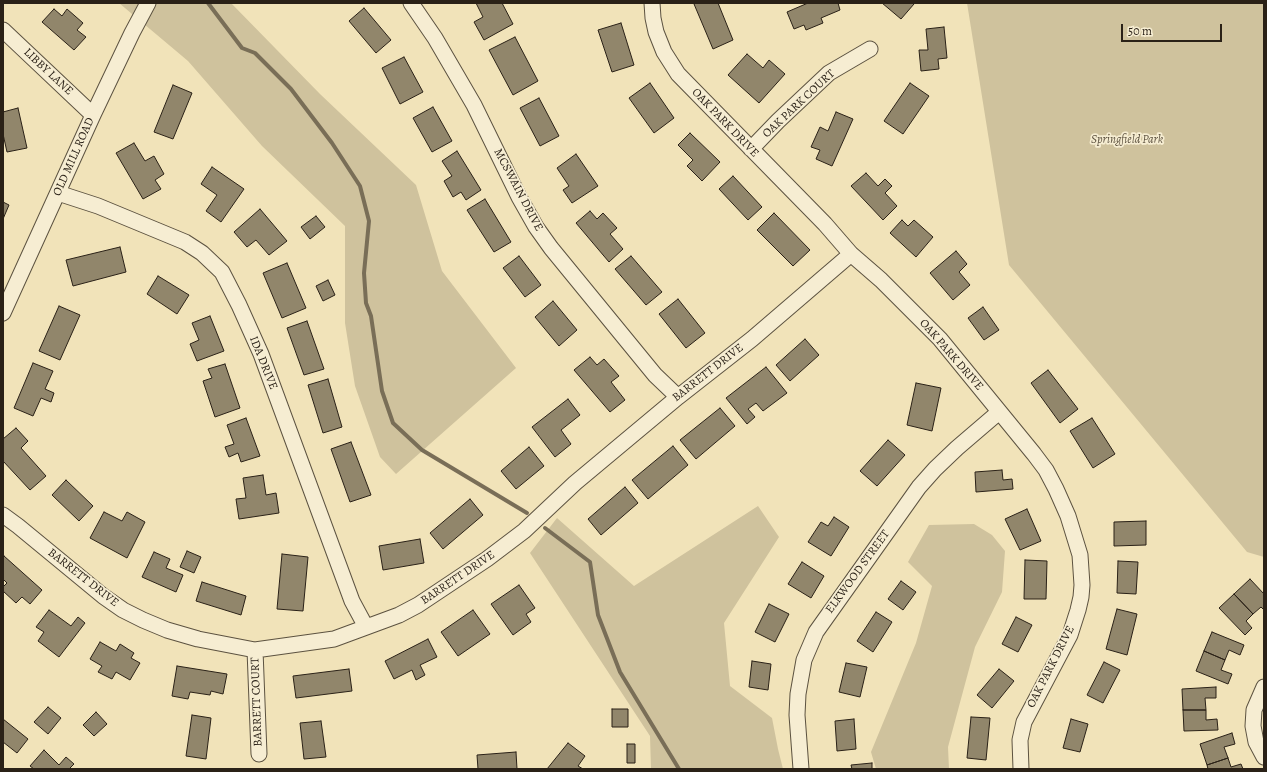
<!DOCTYPE html>
<style>
body{margin:0}
#map{position:relative;width:1267px;height:772px;overflow:hidden;background:#f1e3b9;font-family:Alegreya,serif}
canvas{display:block}
.frame{position:absolute;inset:0;border:4px solid #2a2117;pointer-events:none}
.scale{position:absolute;left:1121px;top:24px;width:101px;height:18px;box-sizing:border-box;border:2px solid #2a2117;border-top:0;padding-left:5px;font-size:12px;line-height:14px;white-space:nowrap;color:#2a2117;-webkit-text-stroke:3px #f6edd2;paint-order:stroke}
</style>
<div id="map">
<canvas width="1267" height="772"></canvas>
<div class="frame"></div>
<div class="scale">50 m</div>
</div>
<script>
const ctx = document.querySelector('canvas').getContext('2d');
ctx.lineJoin = 'round';
function fill(path, color) { ctx.fillStyle = color; ctx.fill(path, 'evenodd'); }
const poly = rows => new Path2D(rows.map(r => 'M' + r).join(''));
function stroke(path, color, width, dash) { ctx.strokeStyle = color; ctx.lineWidth = width; ctx.lineCap = dash ? 'butt' : 'round'; ctx.setLineDash(dash || []); ctx.stroke(path); }
function drawText(font, color, halo, rows, align = 'center') {
  ctx.font = font + ' Alegreya,serif'; ctx.lineWidth = 3.5; ctx.setLineDash([]); ctx.textBaseline = 'middle'; ctx.strokeStyle = halo; ctx.fillStyle = color; for (const [text, x, y, turn = 0] of rows) {
    ctx.save(); ctx.translate(x, y); ctx.rotate((+turn || 0) * Math.PI / 180); ctx.textAlign = isNaN(turn) ? turn : align; if (halo) ctx.strokeText(text, 0, 0); ctx.fillText(text, 0, 0); ctx.restore();
  }
}
fill(poly([
 [119,3,231,3,320,94,416,185,442,271,516,368,396,474,380,457,355,386,345,323,345,226,262,146,188,61],
 [967,3,1264,3,1264,557,1247,552,1009,265],
 [758,506,779,537,724,623,730,686,772,718,778,749,783,769,651,769,650,736,530,553,557,518,634,586],
 [974,524,992,535,1005,551,1002,592,975,647,948,747,949,769,876,769,871,752,916,643,932,586,908,562,929,525]
]), '#cfc29d');
stroke(poly([
 [208,3,242,48,255,53,291,89,332,143,360,186,369,221,364,273,366,303,371,316,382,391,393,423,422,450,527,513],
 [545,528,590,562,598,615,620,672,679,769]
]), '#796e57', 4);
const building = poly([
 [476,3,502,3,513,24,484,40,474,22,483,17,476,3],
 [697,3,718,3,733,40,713,49,694,4,697,3],
 [808,3,838,3,840,10,821,18,823,23,806,30,804,25,794,29,787,12,808,3],
 [882,3,913,3,914,4,901,19,882,3],
 [364,8,391,40,376,53,349,21,364,8],
 [54,9,62,16,67,9,83,23,77,30,86,37,74,50,42,22,54,9],
 [621,23,634,65,612,72,598,30,621,23],
 [944,27,947,58,938,59,939,69,921,71,919,50,928,50,926,29,944,27],
 [515,37,538,81,513,95,489,50,515,37],
 [747,54,763,68,769,60,785,74,759,103,728,75,747,54],
 [404,57,423,92,400,104,382,68,404,57],
 [650,83,674,118,654,133,629,98,650,83],
 [910,83,929,96,903,134,884,121,910,83],
 [173,85,192,93,173,139,154,132,173,85],
 [539,98,559,136,540,146,520,108,539,98],
 [433,107,452,141,432,152,413,118,433,107],
 [18,108,27,148,7,152,3,134,3,112,18,108],
 [836,112,853,119,832,166,816,159,820,150,811,147,820,127,828,131,836,112],
 [690,133,720,162,702,181,687,166,693,160,678,145,690,133],
 [134,143,145,161,154,156,164,174,155,180,161,189,143,199,116,153,134,143],
 [457,151,481,190,466,200,461,192,453,197,444,181,452,176,442,161,457,151],
 [576,154,598,186,572,203,563,190,569,186,557,168,576,154],
 [212,167,244,189,221,222,206,211,217,195,201,184,212,167],
 [866,173,878,186,885,179,892,186,885,193,897,206,883,220,851,186,866,173],
 [733,176,762,207,748,220,719,189,733,176],
 [485,199,511,242,494,252,467,210,485,199],
 [3,202,9,205,3,219,3,202],
 [260,209,287,241,269,255,256,240,247,247,234,232,260,209],
 [590,211,597,219,603,213,617,228,610,234,623,249,609,262,576,223,590,211],
 [774,213,810,250,793,266,757,230,774,213],
 [316,216,325,227,310,239,301,227,316,216],
 [902,220,908,226,914,220,933,237,916,257,890,233,902,220],
 [120,247,126,272,73,286,66,260,120,247],
 [956,251,967,264,959,272,970,285,953,300,930,273,956,251],
 [519,256,541,285,525,297,503,268,519,256],
 [631,256,662,292,646,305,615,269,631,256],
 [287,263,306,308,282,318,263,273,287,263],
 [158,276,189,295,177,314,147,294,158,276],
 [328,280,335,295,323,301,316,286,328,280],
 [678,299,705,333,686,348,659,314,678,299],
 [553,301,577,330,559,346,535,317,553,301],
 [59,306,80,315,60,360,39,351,59,306],
 [983,307,999,330,984,340,968,318,983,307],
 [210,316,224,351,197,361,190,344,199,340,192,323,210,316],
 [307,321,324,369,304,375,287,328,307,321],
 [805,339,819,355,790,381,776,365,805,339],
 [590,357,597,365,604,359,619,376,611,382,625,400,610,412,574,370,590,357],
 [33,363,53,371,45,389,54,393,51,402,41,398,33,416,14,408,33,363],
 [225,364,240,408,215,417,203,381,212,378,208,369,225,364],
 [766,367,787,393,763,411,756,403,748,409,755,417,747,424,726,398,766,367],
 [1048,370,1078,409,1060,423,1031,383,1048,370],
 [328,379,342,427,323,433,308,385,328,379],
 [916,383,941,388,932,431,907,425,916,383],
 [568,399,580,415,561,430,571,444,555,457,532,427,568,399],
 [720,408,735,426,696,459,680,440,720,408],
 [246,418,260,456,241,462,238,453,229,457,225,447,234,444,227,425,246,418],
 [1092,418,1115,454,1093,468,1070,431,1092,418],
 [16,428,28,441,21,448,46,476,30,490,3,461,3,439,16,428],
 [888,440,905,455,877,486,860,471,888,440],
 [351,442,371,495,350,502,331,449,351,442],
 [673,446,688,465,648,499,632,480,673,446],
 [529,447,544,466,516,489,501,471,529,447],
 [1002,470,1003,480,1012,479,1013,489,976,492,975,472,1002,470],
 [263,475,266,495,276,493,279,513,239,519,236,499,246,498,243,478,263,475],
 [66,480,93,506,79,521,52,495,66,480],
 [625,487,638,503,601,535,588,519,625,487],
 [470,499,483,515,443,549,430,533,470,499],
 [1027,509,1041,541,1020,550,1005,519,1027,509],
 [104,512,122,521,127,512,145,522,127,558,90,538,104,512],
 [834,517,849,527,831,556,808,542,821,522,828,526,834,517],
 [1146,521,1146,545,1114,546,1114,522,1146,521],
 [420,539,424,563,383,570,379,546,420,539],
 [187,551,201,557,194,573,180,567,187,551],
 [154,552,170,559,166,568,183,575,176,592,142,577,154,552],
 [282,554,308,557,303,611,277,609,282,554],
 [4,556,42,590,30,604,22,597,16,603,3,591,3,587,7,583,3,579,3,557,4,556],
 [1025,560,1047,561,1046,599,1024,599,1025,560],
 [1118,561,1138,562,1136,594,1117,593,1118,561],
 [802,562,824,576,811,598,788,584,802,562],
 [1250,579,1264,594,1264,610,1261,607,1253,614,1234,594,1250,579],
 [901,581,916,592,903,610,888,599,901,581],
 [202,582,246,596,241,615,196,601,202,582],
 [519,585,535,608,526,614,531,622,513,635,491,604,519,585],
 [1234,594,1253,614,1246,621,1252,628,1245,635,1219,608,1234,594],
 [769,604,789,614,775,642,755,632,769,604],
 [1117,609,1137,614,1127,655,1106,649,1117,609],
 [49,610,71,626,78,617,85,623,59,657,38,641,44,632,36,627,49,610],
 [473,610,490,634,458,656,441,632,473,610],
 [876,612,892,622,873,652,857,641,876,612],
 [1016,617,1032,625,1018,652,1002,644,1016,617],
 [1212,632,1244,645,1240,655,1229,650,1225,660,1204,651,1212,632],
 [428,639,437,657,420,665,425,675,416,680,412,670,394,679,385,661,428,639],
 [100,642,116,651,120,644,134,653,131,658,140,663,130,680,116,672,112,679,98,672,102,666,90,659,100,642],
 [1204,651,1225,660,1221,670,1232,674,1228,684,1196,671,1204,651],
 [752,661,771,664,768,690,749,687,752,661],
 [1104,662,1120,670,1103,703,1087,695,1104,662],
 [846,663,867,667,860,697,839,692,846,663],
 [177,666,227,674,223,694,211,691,210,695,190,692,188,699,172,696,177,666],
 [349,669,352,691,296,698,293,676,349,669],
 [999,669,1014,681,992,708,977,695,999,669],
 [1216,687,1216,698,1205,698,1206,710,1183,710,1182,689,1216,687],
 [48,707,61,718,48,734,34,722,48,707],
 [612,709,628,709,628,727,612,727,612,709],
 [1183,710,1206,710,1206,720,1217,719,1218,730,1184,731,1183,710],
 [96,712,107,724,94,736,83,725,96,712],
 [192,715,211,718,206,759,186,756,192,715],
 [971,717,990,718,986,760,967,758,971,717],
 [3,719,28,739,17,753,3,742,3,719],
 [854,719,856,749,837,751,835,721,854,719],
 [1071,719,1088,724,1080,752,1063,748,1071,719],
 [321,721,326,757,304,759,300,723,321,721],
 [1232,733,1235,744,1224,747,1228,758,1207,765,1200,744,1232,733],
 [568,743,585,756,578,766,583,769,547,769,568,743],
 [627,744,635,744,635,763,627,763,627,744],
 [44,750,59,765,66,757,74,764,69,769,34,769,30,766,44,750],
 [516,752,517,769,478,769,477,755,516,752],
 [1228,758,1231,767,1241,764,1243,769,1208,769,1207,765,1228,758],
 [872,763,872,769,852,769,851,765,872,763]
]);
fill(building, '#91866b');
stroke(building, '#2a2117', 1);
const minor = poly([
 [411,3,435,38,474,105,519,197,536,227,551,248,655,375,678,397],
 [652,3,653,18,656,32,664,52,678,74,825,224,851,254,881,280,940,339,1034,454,1046,470,1056,489,1068,516,1080,555,1082,585,1081,597,1078,610,1070,635,1024,722,1020,740,1021,769],
 [3,30,93,115],
 [751,149,778,121,829,73,870,49],
 [58,193,98,206,185,242,202,253,222,272,239,305,261,354,352,601,366,627],
 [3,313,93,115,132,33,148,3],
 [3,515,18,526,103,596,123,610,143,620,167,630,198,639,255,650,334,639,399,615,418,605,487,559,524,531,575,483,678,397,752,339,851,254],
 [255,650,259,754],
 [1264,687,1254,710,1253,726,1256,742,1264,757],
 [801,769,797,715,798,694,804,660,816,632,919,487,935,469,957,448,999,412]
]);
stroke(minor, '#5c5240', 17);
stroke(minor, '#f6edd2', 15);
drawText('12px', '#2a2117', '#f6edd2', [
 ["LIBBY LANE",48,72,43],
 ["OAK PARK COURT",799,104,-43],
 ["OAK PARK DRIVE",725,123,46],
 ["OLD MILL ROAD",74,157,-66],
 ["MCSWAIN DRIVE",518,190,62],
 ["OAK PARK DRIVE",951,355,49],
 ["IDA DRIVE",263,363,68],
 ["BARRETT DRIVE",708,373,-38],
 ["ELKWOOD STREET",858,572,-54],
 ["BARRETT DRIVE",83,578,38],
 ["BARRETT DRIVE",458,578,-34],
 ["OAK PARK DRIVE",1051,667,-63],
 ["BARRETT COURT",257,702,-92]
]);
drawText('italic 12px', '#5c513f', '#f6edd2', [
 ["Springfield Park",1127,140]
]);
</script>
